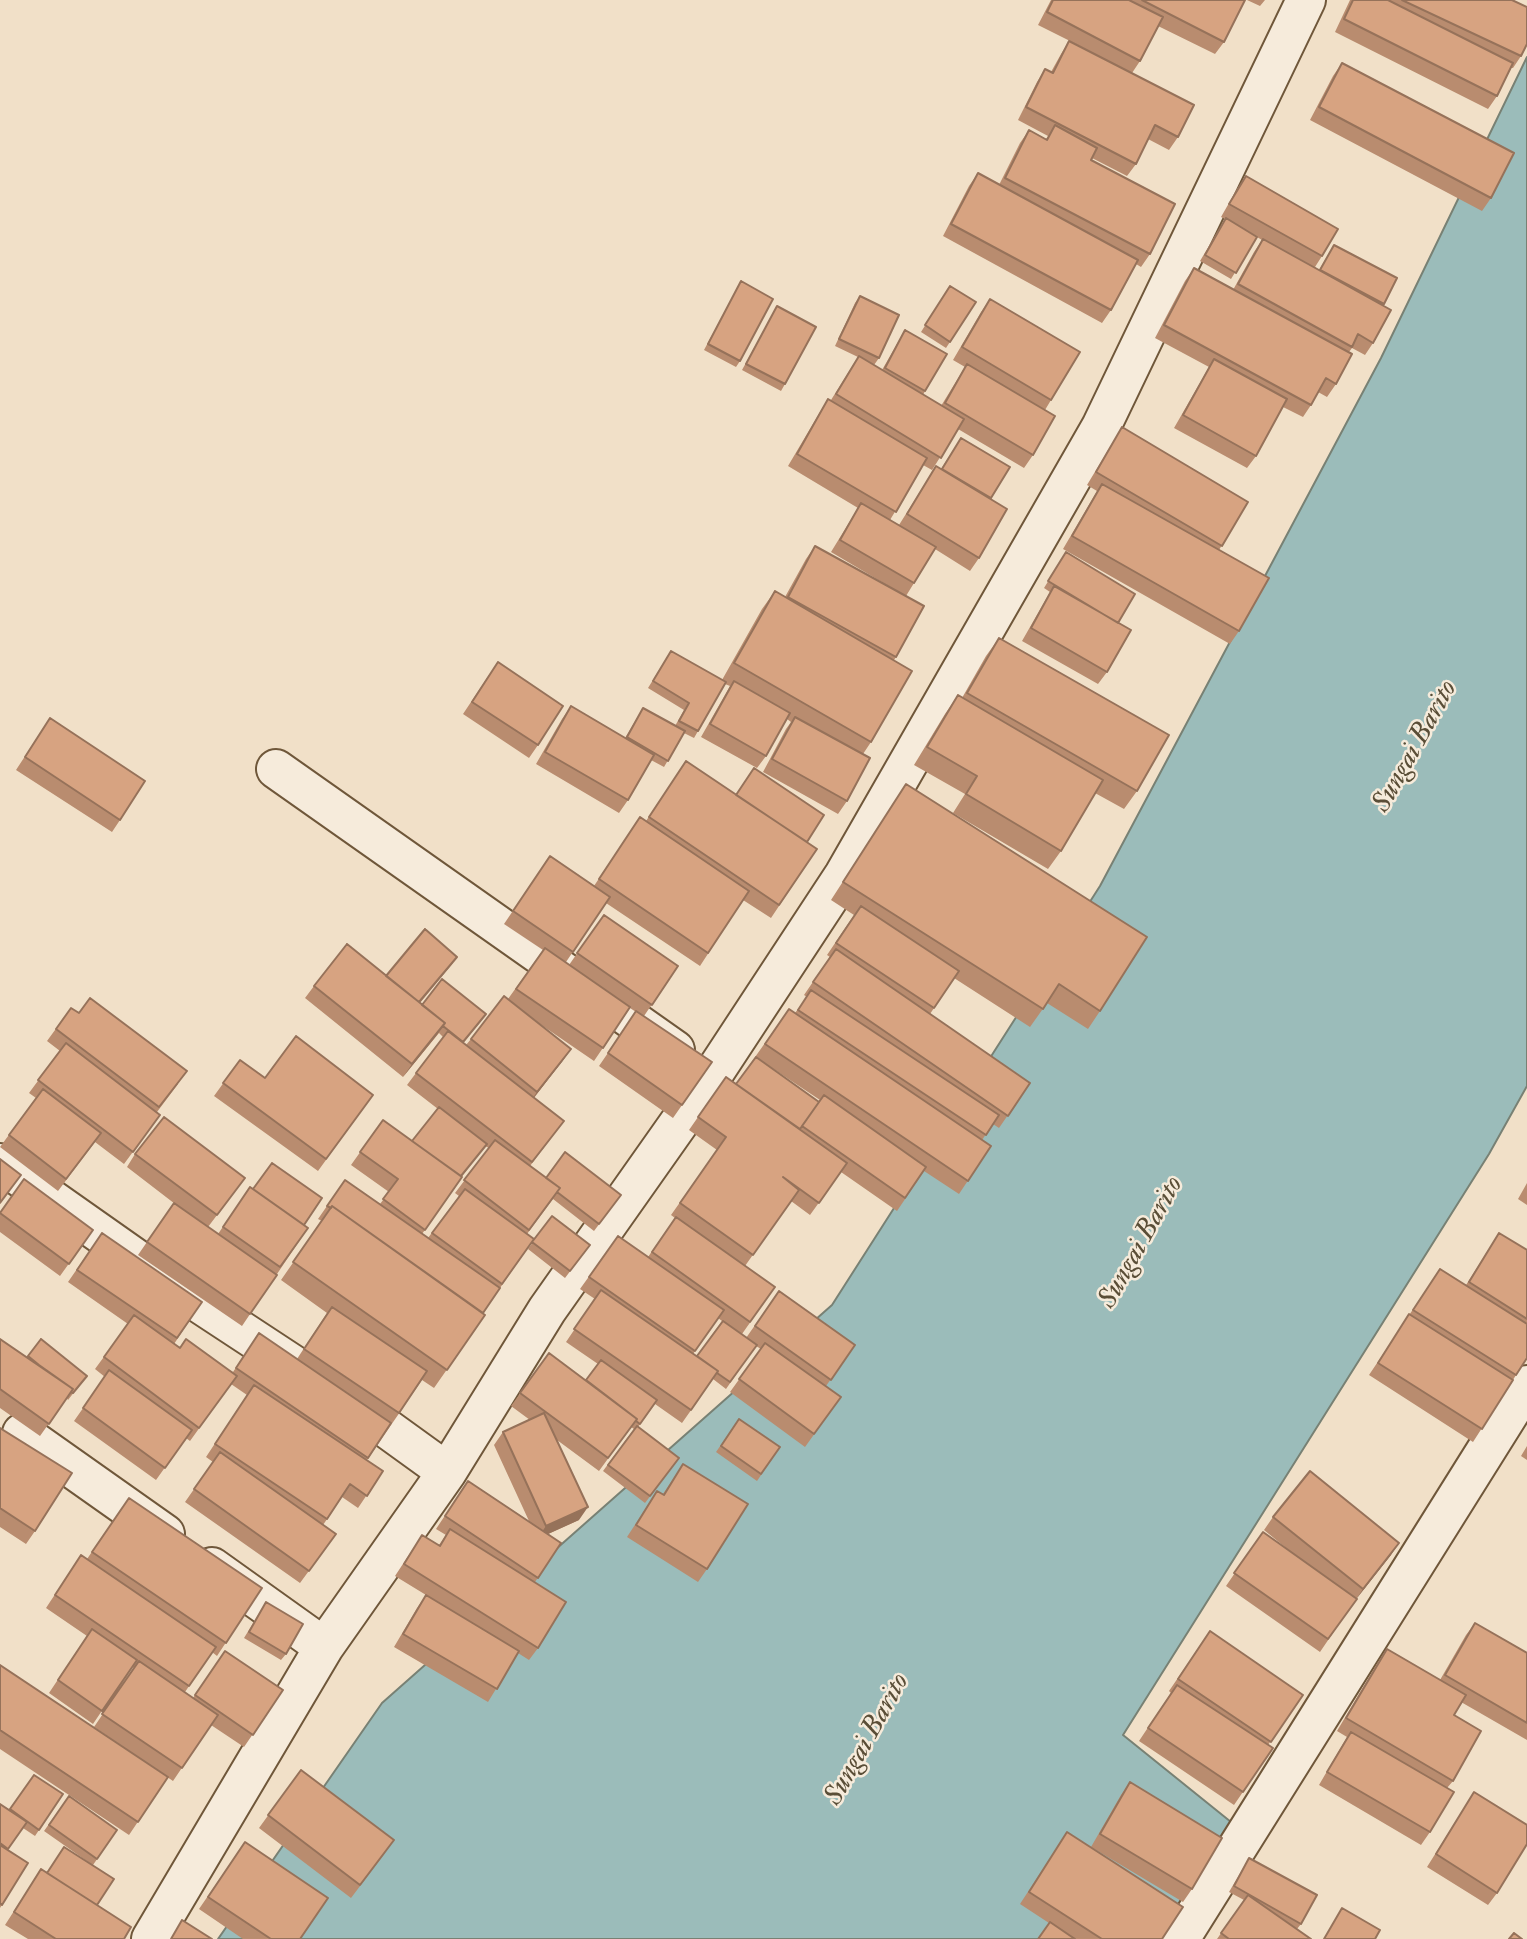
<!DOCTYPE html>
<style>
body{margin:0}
canvas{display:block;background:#f1e0c8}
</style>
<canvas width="1527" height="1939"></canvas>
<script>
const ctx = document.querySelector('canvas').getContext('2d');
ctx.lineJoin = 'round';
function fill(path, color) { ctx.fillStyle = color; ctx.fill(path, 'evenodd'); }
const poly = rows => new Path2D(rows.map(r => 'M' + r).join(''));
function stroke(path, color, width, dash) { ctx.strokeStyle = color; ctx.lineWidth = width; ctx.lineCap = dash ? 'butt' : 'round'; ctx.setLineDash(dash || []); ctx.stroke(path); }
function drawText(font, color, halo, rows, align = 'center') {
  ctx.font = font + ' "IM FELL Double Pica",serif'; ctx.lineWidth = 5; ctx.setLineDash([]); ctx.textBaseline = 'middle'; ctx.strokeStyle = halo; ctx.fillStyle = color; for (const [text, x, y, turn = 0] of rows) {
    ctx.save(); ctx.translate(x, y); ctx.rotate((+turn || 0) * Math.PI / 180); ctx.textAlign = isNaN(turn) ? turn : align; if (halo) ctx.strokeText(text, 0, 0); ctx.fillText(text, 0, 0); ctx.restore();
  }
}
const water = poly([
 [1527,57,1527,1086,1489,1154,1123,1735,1231,1822,1163,1939,218,1939,382,1703,832,1305,1100,886,1381,358,1527,57]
]);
fill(water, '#9bbcba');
stroke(water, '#788174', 2);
const minor = poly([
 [276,769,675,1050],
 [0,1163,196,1301,298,1368],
 [346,1399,447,1472],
 [22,1433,165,1534],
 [212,1567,324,1647],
 [151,1939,324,1647,447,1472,547,1310,712,1076,844,875,1101,427,1306,0],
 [1180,1939,1527,1385]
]);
stroke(minor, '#6f573a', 42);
stroke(minor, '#f6ebdb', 38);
fill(poly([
 [1051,0,1245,0,1224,42,1215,54,1158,26,1140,61,1132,73,1178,137,1169,150,1148,139,1136,164,1127,176,1092,158,1091,160,1150,254,1141,267,1136,264,1111,310,1102,323,943,236,969,186,978,173,999,185,1020,143,1029,130,1046,139,1048,136,1018,120,1037,82,1045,69,1051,72,1061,54,1069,41,1084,48,1038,25],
 [1247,0,1265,0,1260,6],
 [1350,0,1512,0,1521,56,1513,68,1511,68,1497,96,1488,109,1335,32],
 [1342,63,1491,198,1482,211,1310,120,1333,76],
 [1246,176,1322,256,1315,267,1319,270,1334,245,1397,278,1383,305,1373,343,1365,355,1352,348,1349,352,1336,384,1327,397,1318,392,1311,405,1303,417,1283,407,1256,456,1247,468,1174,428,1209,367,1155,338,1185,281,1194,268,1233,290,1254,252,1262,240,1257,237,1231,279,1200,261,1225,219,1221,217,1237,189],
 [741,281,740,361,736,367,704,350],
 [950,286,976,302,946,348,921,332],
 [860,296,879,358,874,365,882,370,905,330,925,391,923,395,941,406,965,367,953,360,981,312,990,299,1051,400,1045,410,1033,455,1024,468,958,429,932,470,923,465,890,520,899,525,936,466,941,469,961,438,990,499,979,558,970,571,935,549,906,596,896,657,894,660,871,742,863,754,847,801,838,814,763,772,786,729,791,722,787,719,766,756,757,768,701,737,730,686,725,684,694,738,684,733,664,767,651,760,628,800,619,813,536,764,562,719,571,706,625,738,643,708,675,726,684,710,648,688,671,651,722,680,762,609,775,591,785,597,806,559,815,546,897,591,831,552,858,508,788,466,820,412,828,399,831,400,858,357,835,346,855,303],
 [777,306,785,384,781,391,742,370],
 [1122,427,1248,502,1219,550,1239,631,1230,644,1063,549,1097,491,1087,485],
 [1066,552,1118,623,1107,672,1098,684,1022,641,1050,592,1044,588],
 [999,638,1137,791,1124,809,1095,793,1061,851,1048,869,953,813,965,794,914,765,945,714,958,695,962,698,986,656],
 [489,675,538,745,529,758,463,714],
 [50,718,120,820,112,832,16,770],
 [686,761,817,849,771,918,743,900,700,966,606,903,566,962,569,965,604,915,678,966,644,1016,712,1062,673,1118,599,1066,636,1012,630,1008,594,1061,537,1022,571,1049,534,1098,564,1121,530,1166,546,1178,621,1195,594,1231,553,1199,527,1234,534,1239,500,1288,483,1313,485,1315,434,1388,422,1380,367,1460,383,1471,358,1508,342,1497,323,1525,336,1534,300,1583,185,1502,213,1462,206,1457,247,1395,231,1384,190,1441,186,1438,156,1480,74,1421,105,1377,95,1369,128,1324,68,1282,102,1233,202,1302,174,1344,180,1348,233,1372,259,1333,297,1359,327,1313,281,1280,322,1221,318,1219,345,1180,380,1204,389,1192,351,1165,383,1120,412,1141,438,1109,407,1085,443,1037,439,1033,403,1077,305,998,314,986,386,976,453,963,420,1003,422,1004,481,1021,463,1043,466,1045,471,1039,508,999,543,950,504,924,550,856,594,886,640,817,646,821],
 [485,1146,489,1148,455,1193,459,1196,428,1238,422,1234,462,1177,462,1176],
 [906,784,1100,1011,1088,1029,1047,1003,1030,1027,954,978,930,1014,1030,1083,999,1128,993,1124,982,1140,991,1146,959,1194,924,1171,897,1211,841,1172,810,1215,791,1201,745,1266,775,1287,742,1334,746,1338,779,1291,855,1345,826,1386,841,1397,805,1447,730,1392,761,1349,756,1346,726,1389,713,1379,682,1423,655,1404,638,1427,679,1458,645,1503,603,1471,634,1429,631,1427,599,1471,557,1440,579,1520,548,1534,561,1543,535,1582,538,1648,529,1660,518,1653,488,1702,394,1647,417,1608,426,1595,395,1576,422,1535,439,1545,446,1535,436,1529,468,1481,529,1521,494,1445,503,1432,530,1420,511,1406,549,1353,586,1380,598,1364,566,1342,595,1299,580,1289,618,1236,648,1257,675,1218,671,1215,717,1150,689,1130,726,1077,736,1084,789,1009,795,1013,807,997,804,995,830,957,827,955,854,915,831,900],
 [760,1060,820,1100,819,1102],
 [718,1318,722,1321,697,1356,693,1354],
 [71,1008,178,1084,157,1112,160,1115,124,1164,95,1142,58,1191,0,1147,36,1098,29,1093,60,1051,47,1041],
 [240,1060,265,1078,373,1095,318,1171,214,1096],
 [135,1154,245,1178,208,1227,218,1234,250,1187,308,1228,242,1326,138,1255,174,1203,179,1207,127,1167],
 [1527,1183,1527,1205,1518,1199],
 [0,1212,93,1230,60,1276,0,1232],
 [552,1216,590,1245,565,1278,528,1249],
 [1499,1233,1527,1250,1527,1358,1473,1442,1369,1375,1440,1269,1466,1285],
 [0,1339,27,1357,41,1339,82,1382,68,1400,67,1398,40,1436,0,1408],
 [739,1419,780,1447,757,1481,716,1452],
 [0,1428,35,1531,26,1544,0,1527],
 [1527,1446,1527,1460,1521,1456],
 [683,1464,707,1569,698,1582,627,1537,657,1491,663,1494],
 [129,1498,262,1588,217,1656,212,1652,185,1692,193,1698,225,1651,283,1690,244,1747,211,1725,173,1781,94,1727,134,1668,132,1666,93,1724,49,1693,87,1636,46,1608,81,1555,87,1559],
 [1273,1517,1391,1555,1356,1599,1320,1652,1226,1586,1263,1532,1296,1556,1264,1530],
 [266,1602,286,1654,281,1660,244,1638],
 [1475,1623,1527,1653,1527,1740,1461,1702,1454,1715,1453,1781,1447,1788,1430,1832,1421,1845,1319,1785,1347,1737,1337,1731,1378,1662,1387,1649,1440,1680,1466,1635],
 [1210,1631,1303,1695,1268,1745,1273,1748,1234,1805,1139,1741,1171,1693,1169,1691],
 [0,1665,168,1777,129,1835,0,1749],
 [301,1770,385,1853,351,1898,259,1828],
 [1130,1782,1192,1889,1183,1902,1091,1847,1121,1795],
 [1474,1792,1497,1893,1488,1905,1427,1867],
 [63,1794,35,1836,23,1828,7,1850,28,1863,0,1908,0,1804,10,1810],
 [69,1796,117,1830,93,1865,97,1905,124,1939,28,1939,5,1925,41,1869,47,1873,91,1864,44,1831],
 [1067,1832,1162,1939,1038,1939,1049,1923,1020,1904],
 [245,1842,300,1939,243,1939,199,1909],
 [1249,1858,1301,1924,1297,1929,1311,1939,1217,1939,1244,1900,1229,1892]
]), '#b98c6f');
fill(poly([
 [445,1023,436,1036,403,1077,412,1064],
 [571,1049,562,1062,528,1105,537,1092],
 [588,1507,579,1520,537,1539,546,1526],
 [1399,1543,1391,1555,1354,1602,1363,1589]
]), '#96725a');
const building = poly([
 [1053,0,1129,0,1163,17,1140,61,1047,12,1053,0],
 [1142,0,1245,0,1224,42,1142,0],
 [1353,0,1388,0,1513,63,1497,96,1344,19,1353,0],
 [1402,0,1512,0,1527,7,1527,44,1521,56,1402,0],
 [1069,41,1194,105,1178,137,1155,125,1136,164,1026,107,1045,69,1053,73,1069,41],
 [1342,63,1514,153,1491,198,1319,107,1342,63],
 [1055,125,1097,148,1091,160,1175,204,1150,254,1005,178,1029,130,1047,140,1055,125],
 [978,173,1138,260,1111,310,951,224,978,173],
 [1246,176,1338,229,1322,256,1229,204,1246,176],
 [1226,218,1257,237,1236,273,1205,255,1226,218],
 [1263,239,1391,310,1373,343,1358,334,1352,347,1238,284,1263,239],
 [1334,245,1397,278,1384,304,1320,270,1334,245],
 [1194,268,1352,354,1336,384,1326,378,1311,405,1164,325,1194,268],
 [741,281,773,299,740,361,708,344,741,281],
 [950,286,976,302,950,342,925,325,950,286],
 [860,296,899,315,879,358,839,339,860,296],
 [990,299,1080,352,1051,400,962,347,990,299],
 [777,306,816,327,785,384,746,364,777,306],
 [905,330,947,354,925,391,885,368,905,330],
 [859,356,964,419,941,458,836,394,859,356],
 [1214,359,1287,399,1256,456,1183,415,1214,359],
 [967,364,1055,416,1033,455,945,403,967,364],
 [828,399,927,458,896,512,797,454,828,399],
 [1122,427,1248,502,1222,546,1096,472,1122,427],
 [961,438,1010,467,991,498,942,469,961,438],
 [936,466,1007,509,979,558,907,514,936,466],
 [1102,484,1269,578,1239,631,1072,536,1102,484],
 [861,503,936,547,914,583,840,540,861,503],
 [815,546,924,606,896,657,788,597,815,546],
 [1066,552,1135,594,1118,623,1048,581,1066,552],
 [1054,586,1131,630,1107,672,1031,628,1054,586],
 [775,591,912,671,871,742,734,663,775,591],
 [999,638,1169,735,1137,791,967,693,999,638],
 [671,651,726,682,698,731,679,721,689,703,653,681,671,651],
 [498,662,563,706,538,745,472,702,498,662],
 [734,681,790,713,766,756,710,724,734,681],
 [958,695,1103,780,1061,851,966,794,977,776,927,747,958,695],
 [571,706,654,755,628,800,545,752,571,706],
 [643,708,685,731,668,761,627,737,643,708],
 [795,717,870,758,847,801,772,759,795,717],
 [50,718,145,781,120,820,25,757,50,718],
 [686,761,817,849,779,905,649,817,686,761],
 [754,768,824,815,807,842,736,795,754,768],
 [906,784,1147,937,1100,1011,1059,984,1043,1009,843,882,906,784],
 [640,817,749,891,708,953,599,879,640,817],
 [550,856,610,897,573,952,513,911,550,856],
 [861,906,959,971,934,1008,836,943,861,906],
 [604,915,678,966,652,1005,577,953,604,915],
 [425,929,457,957,419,1002,386,976,425,929],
 [347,944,445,1023,412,1064,314,986,347,944],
 [545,948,630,1007,603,1048,516,989,545,948],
 [836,949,1030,1083,1008,1116,813,982,836,949],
 [442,979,486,1014,463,1042,443,1026,445,1023,422,1005,442,979],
 [811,990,999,1115,986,1135,798,1010,811,990],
 [504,996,571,1049,537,1092,471,1039,504,996],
 [90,998,187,1071,159,1107,56,1029,71,1008,79,1013,90,998],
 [789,1009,991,1146,968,1181,765,1044,789,1009],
 [636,1011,712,1062,682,1105,608,1053,636,1011],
 [448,1031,564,1121,532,1162,416,1073,448,1031],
 [296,1036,373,1095,326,1159,223,1083,240,1060,265,1078,296,1036],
 [66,1043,160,1115,133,1152,38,1080,66,1043],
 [756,1057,819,1102,800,1129,736,1084,756,1057],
 [726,1077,847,1163,819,1203,783,1177,799,1190,753,1255,680,1203,726,1137,698,1117,726,1077],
 [43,1089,101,1133,66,1179,9,1135,43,1089],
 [824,1095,926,1167,905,1198,802,1126,824,1095],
 [439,1107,487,1144,461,1176,412,1141,439,1107],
 [164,1117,245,1178,217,1215,135,1154,164,1117],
 [383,1120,462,1177,425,1230,383,1199,398,1179,360,1152,383,1120],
 [495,1140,560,1188,529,1230,464,1180,495,1140],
 [565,1152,621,1195,599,1224,557,1192,560,1188,546,1178,565,1152],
 [0,1159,21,1175,0,1203,0,1159],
 [272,1163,322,1198,304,1225,253,1189,272,1163],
 [24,1179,93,1230,69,1264,0,1213,24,1179],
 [345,1180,500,1288,483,1313,332,1206,331,1208,327,1206,345,1180],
 [250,1187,308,1228,280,1267,223,1227,250,1187],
 [465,1189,534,1239,502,1284,432,1233,465,1189],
 [174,1203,277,1275,250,1314,147,1242,174,1203],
 [332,1206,485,1315,447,1370,293,1262,332,1206],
 [552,1216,590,1245,570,1271,532,1242,552,1216],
 [676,1217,775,1287,750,1322,652,1252,676,1217],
 [102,1233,202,1302,177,1338,77,1270,102,1233],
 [1499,1233,1527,1250,1527,1319,1469,1282,1499,1233],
 [618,1236,724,1310,695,1351,589,1277,618,1236],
 [1440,1269,1527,1324,1527,1358,1516,1375,1413,1310,1440,1269],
 [601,1290,718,1371,691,1410,574,1329,601,1290],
 [779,1291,855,1345,831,1380,755,1326,779,1291],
 [332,1307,427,1371,399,1413,304,1349,332,1307],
 [1409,1314,1513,1380,1482,1429,1378,1363,1409,1314],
 [134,1315,180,1348,186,1339,237,1376,199,1428,104,1357,134,1315],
 [723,1321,757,1345,730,1382,717,1373,718,1371,697,1356,723,1321],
 [259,1333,391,1423,368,1458,236,1368,259,1333],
 [0,1339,73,1389,49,1424,0,1389,0,1339],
 [41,1339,87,1376,73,1393,71,1392,73,1389,39,1365,28,1356,41,1339],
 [765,1343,841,1397,814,1434,739,1379,765,1343],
 [549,1353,637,1419,608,1458,520,1393,549,1353],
 [601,1360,657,1400,640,1424,636,1421,637,1419,586,1380,601,1360],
 [109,1370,192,1430,165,1468,83,1408,109,1370],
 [254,1385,383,1471,367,1496,350,1484,327,1519,215,1444,254,1385],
 [544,1413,588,1507,546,1526,503,1432,544,1413],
 [739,1419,780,1447,761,1474,721,1446,739,1419],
 [637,1426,679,1458,650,1496,608,1465,637,1426],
 [0,1428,72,1473,35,1531,0,1508,0,1428],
 [220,1452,336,1534,309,1571,194,1489,220,1452],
 [683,1464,748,1504,707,1569,636,1525,657,1491,664,1495,683,1464],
 [1310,1471,1399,1543,1363,1589,1273,1517,1310,1471],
 [468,1481,561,1543,538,1578,445,1516,468,1481],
 [129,1498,262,1588,226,1643,92,1552,129,1498],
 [450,1529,566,1602,538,1648,404,1564,422,1535,440,1546,450,1529],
 [1263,1532,1357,1599,1328,1639,1234,1573,1263,1532],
 [81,1555,216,1647,189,1686,55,1595,81,1555],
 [426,1595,519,1651,497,1689,403,1634,426,1595],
 [266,1602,303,1624,286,1654,249,1632,266,1602],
 [1475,1623,1527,1653,1527,1723,1445,1675,1475,1623],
 [92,1629,137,1660,102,1711,58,1680,92,1629],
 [1210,1631,1303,1695,1271,1742,1178,1679,1210,1631],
 [1387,1649,1466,1695,1454,1715,1481,1731,1453,1781,1346,1718,1387,1649],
 [225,1651,283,1690,253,1735,195,1695,225,1651],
 [139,1661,218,1715,182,1768,102,1714,139,1661],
 [0,1665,168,1777,138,1822,0,1730,0,1665],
 [1177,1685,1273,1748,1243,1792,1148,1728,1177,1685],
 [1351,1732,1454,1792,1430,1832,1327,1772,1351,1732],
 [301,1770,394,1840,360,1885,268,1815,301,1770],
 [34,1775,63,1794,39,1830,10,1809,34,1775],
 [1130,1782,1222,1838,1192,1889,1100,1834,1130,1782],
 [1474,1792,1527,1825,1527,1844,1497,1893,1436,1854,1474,1792],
 [69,1796,117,1830,97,1859,49,1825,69,1796],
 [0,1804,27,1822,8,1849,0,1843,0,1804],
 [1067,1832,1183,1907,1162,1939,1102,1939,1029,1892,1067,1832],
 [245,1842,328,1898,300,1939,271,1939,208,1897,245,1842],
 [0,1845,28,1863,2,1905,0,1903,0,1845],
 [64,1847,114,1879,97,1905,47,1873,64,1847],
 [1249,1858,1317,1895,1301,1924,1234,1886,1249,1858],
 [41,1869,131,1927,124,1939,56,1939,14,1912,41,1869],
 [1248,1895,1311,1939,1229,1939,1221,1933,1248,1895],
 [1342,1908,1380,1930,1375,1939,1324,1939,1342,1908],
 [182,1920,212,1939,171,1939,182,1920],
 [1050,1922,1075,1939,1038,1939,1050,1922],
 [1514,1933,1522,1939,1509,1939,1514,1933]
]);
fill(building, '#d7a381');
stroke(building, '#96725a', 2);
drawText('italic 28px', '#5a4e37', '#f6ebdb', [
 ["Sungai Barito",1416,747,-61],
 ["Sungai Barito",1142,1243,-61],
 ["Sungai Barito",868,1740,-61]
]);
</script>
